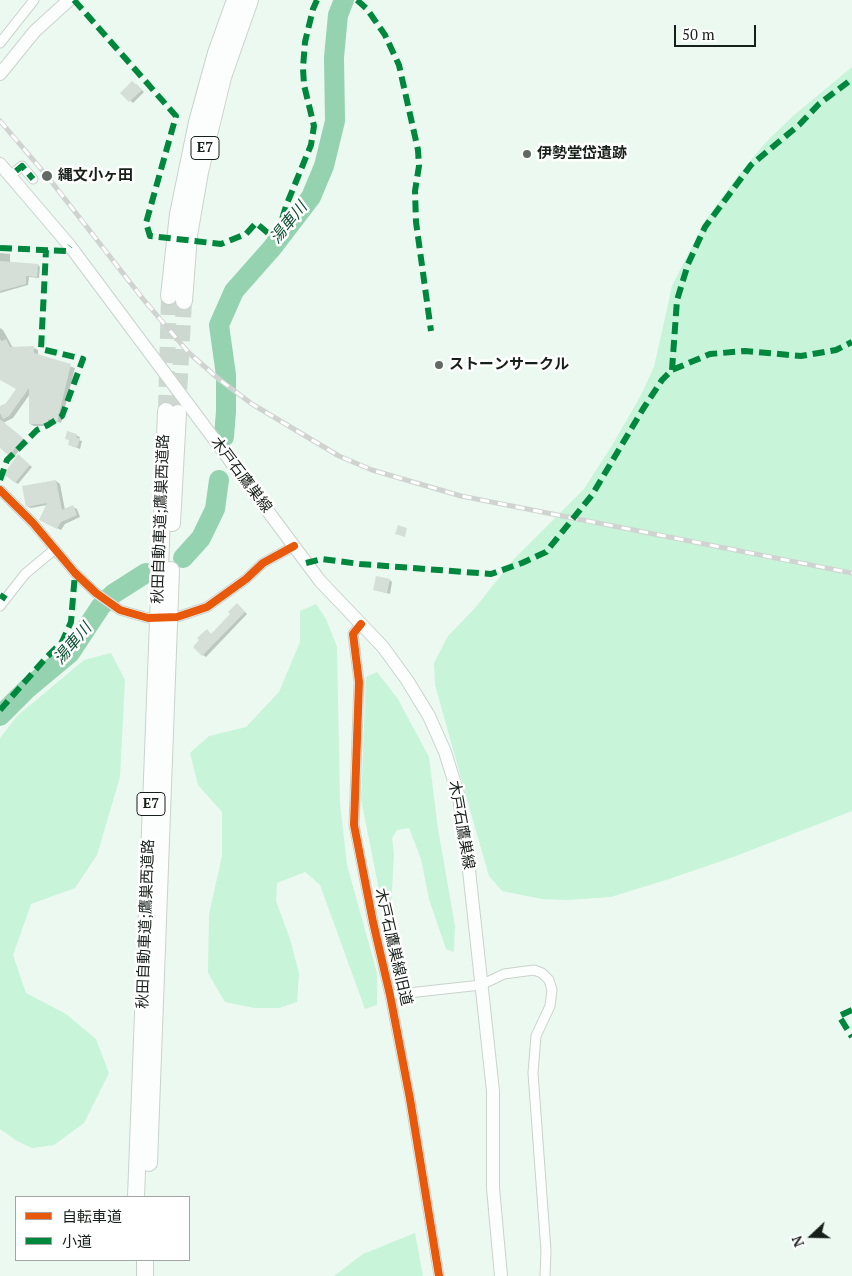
<!DOCTYPE html>
<meta charset="utf-8">
<style>
body{margin:0}
#map{position:relative;width:852px;height:1276px;overflow:hidden;background:#ecf9f0;font-family:"PT Serif","Noto Sans JP",serif}
canvas{display:block}
.legend{position:absolute;left:15px;top:1196px;width:175px;height:65px;box-sizing:border-box;background:#fff;border:1px solid #a2a5a3;margin:0;padding:6px 9px;list-style:none;font-size:15px;color:#161f19}
.legend li{display:flex;align-items:center;gap:10px;height:25px}
.legend b{width:25px;border:1px solid #a2a5a3}
.north{position:absolute;left:787px;top:1211px;width:50px;height:50px;-webkit-text-stroke:4px #fff;paint-order:stroke;rotate:249deg;font-size:14px;font-weight:700;line-height:20px;text-align:center;color:#161f19}
.north::after{content:'';display:block;margin:auto;width:18px;height:22px;background:#161f19;clip-path:polygon(50% 0,100% 100%,50% 72%,0 100%)}
.scale{position:absolute;left:674px;top:25px;width:82px;height:22px;box-sizing:border-box;border:2px solid #161f19;border-top:0;padding-left:6px;font-size:15px;line-height:18px;white-space:nowrap;color:#161f19;-webkit-text-stroke:4px #fff;paint-order:stroke}
</style>
<div id="map">
<canvas width="852" height="1276"></canvas>
<ul class="legend">
<li><b style="height:6px;background:#e8590c"></b>自転車道</li>
<li><b style="height:6px;background:#00873e"></b>小道</li>
</ul>
<div class="north">N</div>
<div class="scale">50 m</div>
</div>
<script>
const ctx = document.querySelector('canvas').getContext('2d');
ctx.lineJoin = 'round';
function fill(path, color) { ctx.fillStyle = color; ctx.fill(path, 'evenodd'); }
const poly = rows => new Path2D(rows.map(r => 'M' + r).join(''));
function stroke(path, color, width, dash) { ctx.strokeStyle = color; ctx.lineWidth = width; ctx.lineCap = dash ? 'butt' : 'round'; ctx.setLineDash(dash || []); ctx.stroke(path); }
function drawText(font, color, halo, rows, align = 'center') {
  ctx.font = font + ' "PT Serif","Noto Sans JP",serif'; ctx.lineWidth = 5; ctx.setLineDash([]); ctx.textBaseline = 'middle'; ctx.strokeStyle = halo; ctx.fillStyle = color; for (const [text, x, y, turn = 0] of rows) {
    ctx.save(); ctx.translate(x, y); ctx.rotate((+turn || 0) * Math.PI / 180); ctx.textAlign = isNaN(turn) ? turn : align; if (halo) ctx.strokeText(text, 0, 0); ctx.fillText(text, 0, 0); ctx.restore();
  }
}
fill(poly([
 [852,67,852,811,736,856,669,879,611,897,568,900,542,899,502,891,489,876,474,824,435,685,434,663,448,636,475,608,514,559,584,489,611,447,640,397,654,367,672,286,705,221,737,177,766,142,793,116],
 [316,604,326,619,337,647,340,803,347,865,377,973,377,1005,365,1009,320,885,305,872,277,883,276,901,290,939,299,973,297,1002,279,1008,254,1008,225,1002,208,973,209,914,222,856,222,812,198,785,190,753,209,736,246,727,279,692,300,642,300,611],
 [111,653,125,680,120,777,97,855,75,888,31,904,13,955,26,993,66,1014,96,1039,109,1073,84,1123,54,1145,32,1148,17,1141,0,1129,0,738,17,716,84,660],
 [377,672,398,699,429,757,438,829,455,926,454,952,446,949,429,899,421,859,409,828,397,830,392,838,394,854,391,908,382,905,361,799,366,677],
 [415,1233,423,1276,334,1276,363,1254]
]), '#c8f4d9');
fill(poly([
 [136,84,144,92,133,103,122,93],
 [0,253,10,254,10,263,38,265,40,267,39,278,29,277,28,285,0,293],
 [0,328,3,330,13,348,34,348,38,350,38,356,75,368,61,423,52,420,52,426,34,426,30,424,30,394,13,418,3,423,26,441,14,457,0,447,0,408,7,404,18,389,0,379,0,350,3,350,0,339],
 [68,432,80,437,79,440,82,441,80,449,72,446],
 [21,458,32,467,18,484,15,482],
 [56,481,60,484,65,510,73,507,77,509,80,517,65,524,61,530,40,520,47,505,31,508,27,506],
 [390,580,392,582,390,594,375,590],
 [238,605,247,614,206,657,203,655,195,647,209,632,212,635,232,614]
]), '#0003');
stroke(poly([
 [224,437,226,411,226,375,219,325,234,291,272,248,311,197,324,166,335,121,334,57,338,15,344,0],
 [183,558,201,538,215,509,219,480],
 [0,716,28,688,70,653,101,606,113,594,146,573]
]), '#94d2b0', 20);
fill(poly([
 [132,81,142,90,129,102,120,93],
 [0,261,38,264,37,277,26,276,26,284,0,291],
 [6,339,10,347,34,346,34,353,71,364,57,422,48,419,48,424,29,424,29,388,9,416,3,419,0,413,0,406,6,403,16,389,0,380,0,342],
 [0,419,23,438,9,456,0,448],
 [67,431,77,434,76,437,80,439,77,448,68,445,69,440,65,439],
 [18,454,30,465,15,483,4,474],
 [56,480,62,510,73,505,77,515,61,522,57,529,39,520,47,503,26,507,22,486],
 [398,525,407,528,405,537,395,534],
 [376,576,390,579,387,593,373,590],
 [237,603,245,612,202,656,193,647,199,640,197,638,207,629,211,634,230,614,228,612]
]), '#d5dfd8');
stroke(poly([
 [166,411,169,296],
 [178,413,184,301]
]), '#ccd8d0', 16, [16, 8]);
const street = poly([
 [0,43,34,0],
 [16,171,22,166,33,179],
 [0,490,33,523,75,573,96,593,120,610,148,618],
 [0,606,25,574,55,549],
 [177,617,207,607,246,579,263,563,294,546],
 [361,624,353,634,359,682,354,825,373,922,390,995,410,1099,439,1276],
 [390,995,481,985,504,974,534,970,542,973,549,980,552,990,550,1006,536,1036,533,1073,546,1251,545,1276]
]);
const secondary = poly([
 [0,74,35,31,69,0],
 [0,164,70,246,320,581,383,647,407,680,429,716,445,752,459,797,468,861,493,1091,493,1188,501,1276]
]);
const highway = poly([
 [169,296,178,214,197,122,216,53,235,0],
 [184,301,189,235,200,172,223,77,250,0],
 [172,523,178,413],
 [149,1163,171,570],
 [136,1197,166,411],
 [145,1276,145,1260]
]);
stroke(street, '#c9d3cc', 11);
stroke(secondary, '#c9d3cc', 14);
stroke(highway, '#c9d3cc', 18);
stroke(street, '#fcfefd', 9);
stroke(secondary, '#fcfefd', 12);
stroke(highway, '#fcfefd', 16);
const rail = poly([
 [0,121,47,176,143,299,189,353,220,380,252,404,339,456,372,470,461,496,852,573]
]);
stroke(rail, '#d0d4d1', 5);
stroke(rail, '#fff', 3, [9]);
stroke(poly([
 [74,0,176,116,146,223,150,236,221,244,246,234,256,223,269,234,275,233,280,226,286,206,311,145,314,126,304,85,303,68,305,42,313,9,317,0],
 [357,0,367,9,385,35,399,65,418,150,419,166,415,191,416,222,431,331],
 [16,171,22,166,33,179],
 [0,248,66,251,70,246],
 [672,370,677,300,688,264,705,227,751,165,799,125,819,104,852,79],
 [0,480,7,460,37,430,48,425,62,416,83,359,41,349,46,250],
 [306,563,322,559,360,564,491,574,522,563,546,552,592,495,643,409,662,380,672,370,710,354,745,351,801,356,836,350,852,342],
 [0,595,6,599],
 [0,710,46,658,62,642,71,622,75,573],
 [852,1010,839,1016,852,1037]
]), '#00873e', 6, [12, 6]);
stroke(poly([
 [0,490,33,523,75,573,96,593,120,610,148,618,177,617,207,607,246,579,263,563,294,546],
 [361,624,353,634,359,682,354,825,373,922,390,995,410,1099,439,1276]
]), '#e8590c', 8);
for (const [x, y, r, color] of [
 [527,154,5,"#616b64"],
 [47,176,6,"#616b64"],
 [439,365,5,"#616b64"]
]) { const dot = new Path2D(); dot.arc(x, y, r, 0, 2 * Math.PI); ctx.fillStyle = color; ctx.fill(dot); stroke(dot, '#fff', 2); }
for (const [x, y, w] of [
 [205,148,28],
 [151,804,28]
]) { const box = new Path2D(); box.roundRect(x - w / 2, y - 11.5, w, 23, 4); ctx.fillStyle = '#fff'; ctx.fill(box); stroke(box, '#161f19', 1); }
drawText('bold 14px', '#161f19', null, [
 ["E7",205,148],
 ["E7",151,804]
]);
drawText('bold 15px', '#161f19', '#fff', [
 ["伊勢堂岱遺跡",537,154],
 ["縄文小ヶ田",58,176],
 ["ストーンサークル",449,365]
], 'left');
drawText('15px', '#161f19', '#fff', [
 ["木戸石鷹巣線",241,475,53],
 ["秋田自動車道;鷹巣西道路",161,519,-88],
 ["木戸石鷹巣線",461,825,80],
 ["秋田自動車道;鷹巣西道路",146,924,-88],
 ["木戸石鷹巣線旧道",393,947,77]
]);
drawText('italic 16px', '#0e5032', '#fff', [
 ["湯車川",289,223,-51],
 ["湯車川",73,644,-50]
]);
</script>
